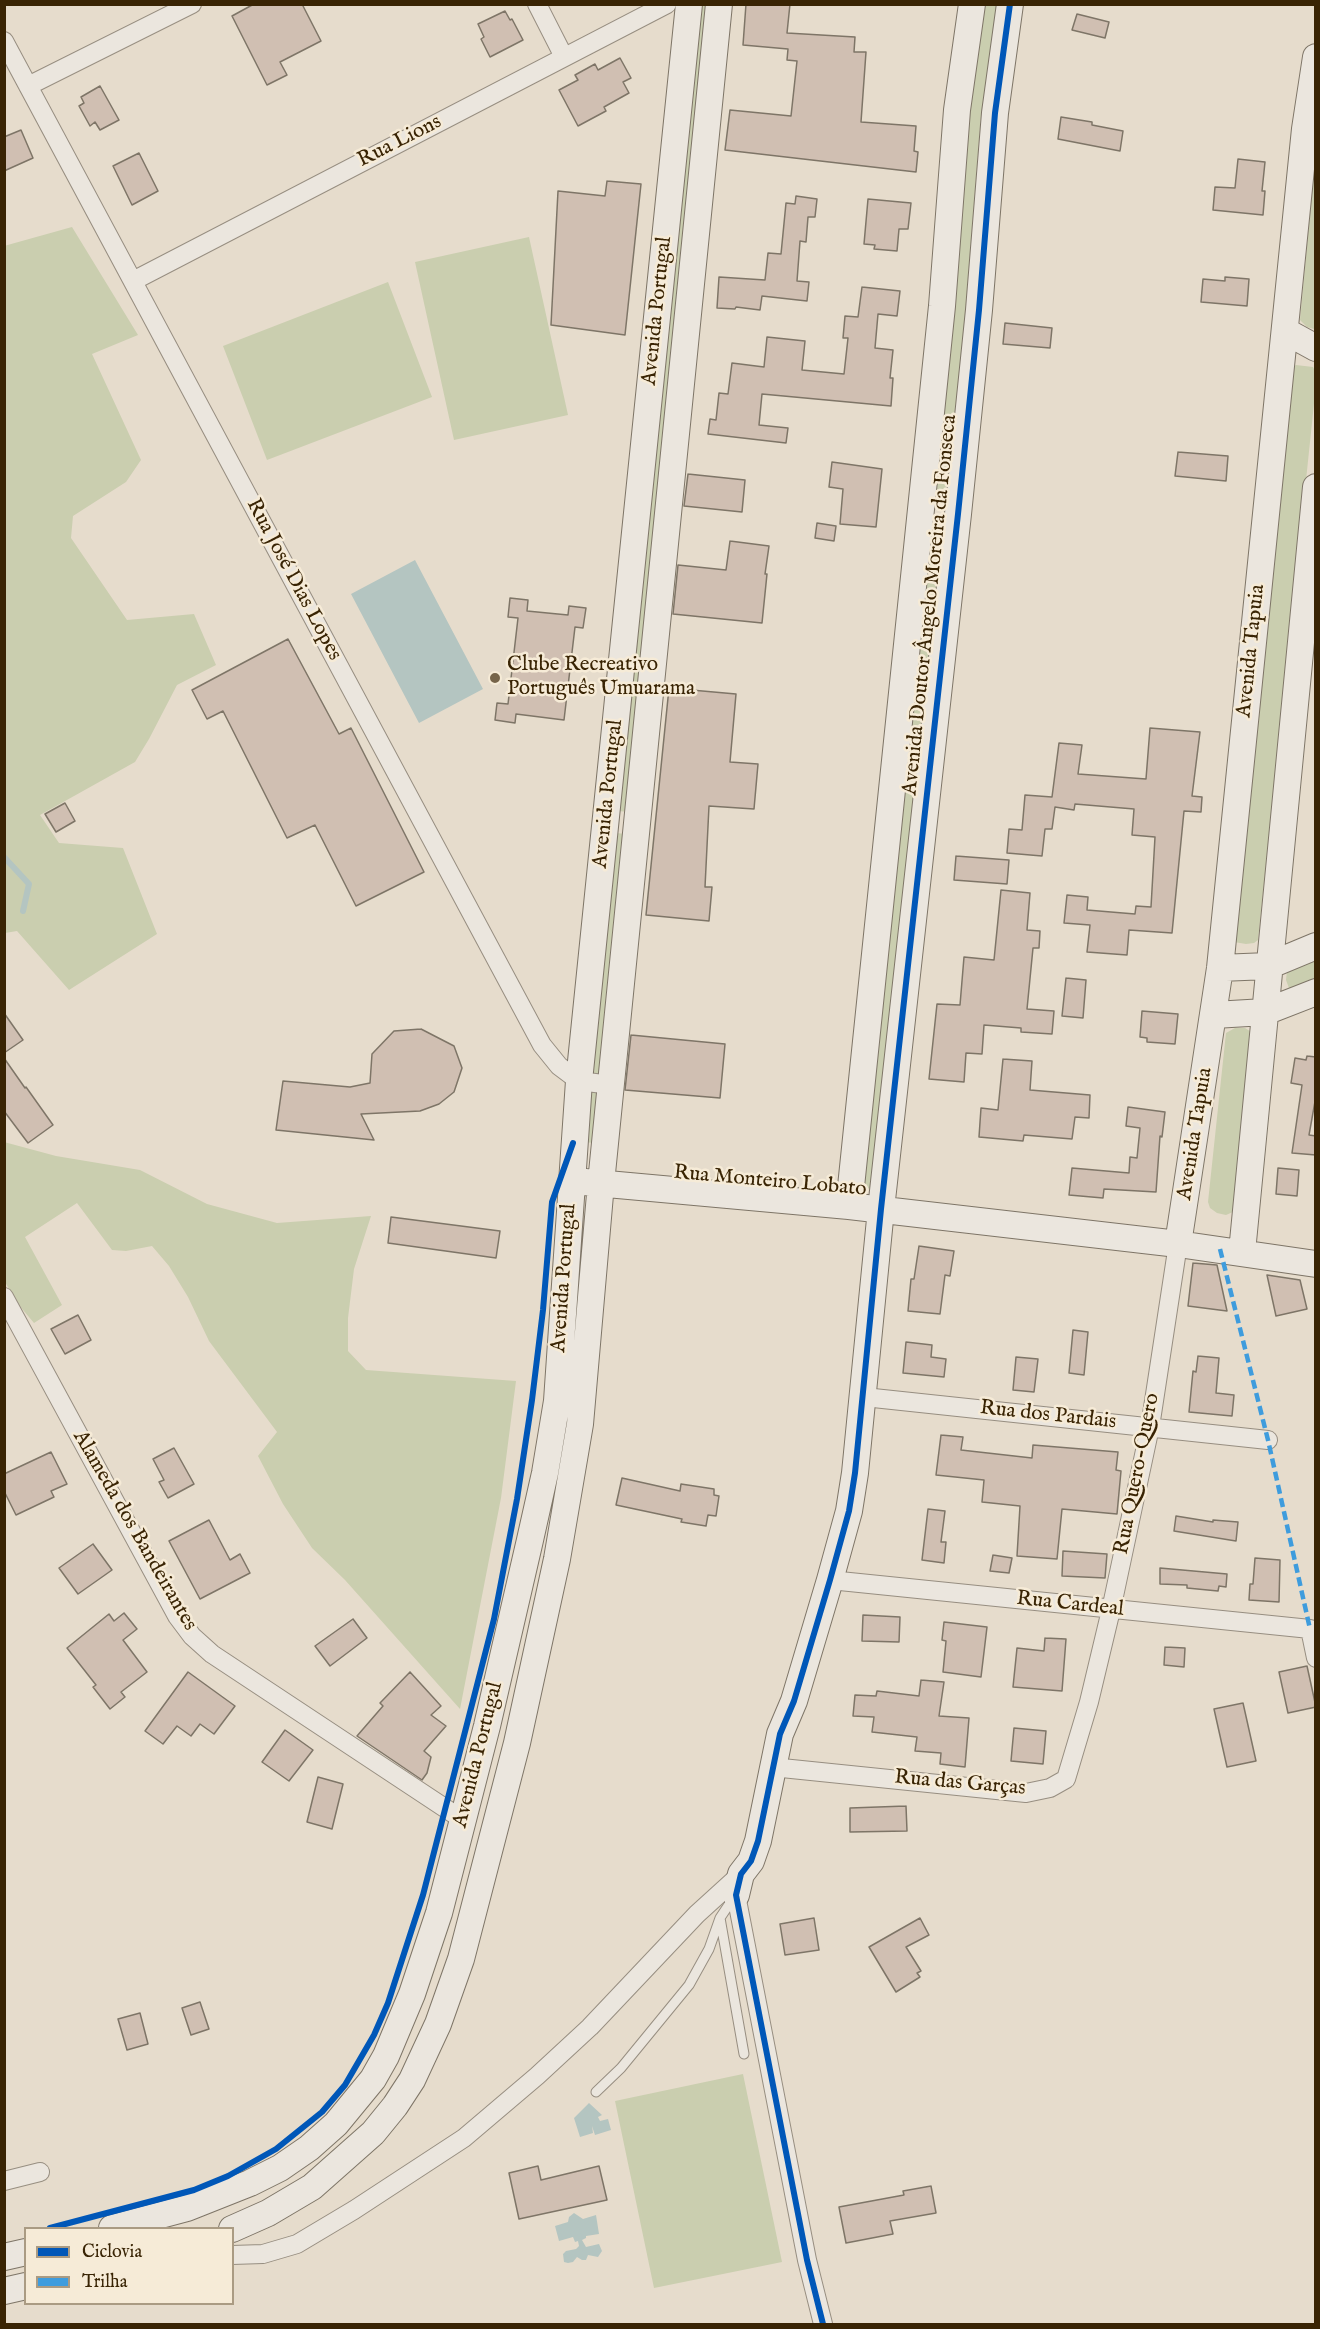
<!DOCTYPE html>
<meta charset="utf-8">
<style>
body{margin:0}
#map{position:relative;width:1320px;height:2329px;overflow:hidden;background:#e6dccc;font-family:"IM FELL English",serif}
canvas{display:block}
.frame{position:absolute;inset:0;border:6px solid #392404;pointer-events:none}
.legend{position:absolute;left:24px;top:2227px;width:210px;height:78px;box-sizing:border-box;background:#f6ebd7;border:2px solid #aa9b83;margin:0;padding:8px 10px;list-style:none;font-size:18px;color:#392404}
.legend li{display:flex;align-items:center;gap:12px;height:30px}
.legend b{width:30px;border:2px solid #aa9b83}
</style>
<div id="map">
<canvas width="1320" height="2329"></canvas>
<div class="frame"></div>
<ul class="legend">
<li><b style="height:8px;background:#0057b8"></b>Ciclovia</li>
<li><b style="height:8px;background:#3e9cdd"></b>Trilha</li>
</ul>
</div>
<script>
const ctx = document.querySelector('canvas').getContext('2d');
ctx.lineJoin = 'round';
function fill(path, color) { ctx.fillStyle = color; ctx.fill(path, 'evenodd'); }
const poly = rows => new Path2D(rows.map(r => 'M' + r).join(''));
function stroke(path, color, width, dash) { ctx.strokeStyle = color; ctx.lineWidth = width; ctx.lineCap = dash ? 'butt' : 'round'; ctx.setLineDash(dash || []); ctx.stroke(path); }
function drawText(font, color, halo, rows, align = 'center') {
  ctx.font = font + ' "IM FELL English",serif'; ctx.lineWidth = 5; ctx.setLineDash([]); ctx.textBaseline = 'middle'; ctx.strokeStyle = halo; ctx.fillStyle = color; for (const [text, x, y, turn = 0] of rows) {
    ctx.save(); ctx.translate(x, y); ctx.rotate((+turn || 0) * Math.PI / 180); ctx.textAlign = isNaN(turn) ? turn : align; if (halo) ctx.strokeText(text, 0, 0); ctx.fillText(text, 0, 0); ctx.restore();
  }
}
fill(poly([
 [698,5,708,5,629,812,618,811],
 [986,5,1001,5,981,115,963,342,945,496,940,497,933,496,968,113,975,56],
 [1315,159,1316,329,1314,329,1307,327,1300,320],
 [72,227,138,335,92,354,141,460,126,482,73,516,71,538,127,620,194,614,216,665,177,685,149,739,135,762,40,815,59,843,123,848,157,934,69,990,17,931,5,933,4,246],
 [529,237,568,415,454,440,415,262],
 [388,282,432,397,267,460,223,346],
 [1296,365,1313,367,1315,371,1315,394,1258,940,1254,943,1246,944,1234,942,1288,369],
 [931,523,940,524,946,528,877,1189,859,1188],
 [616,833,626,834,594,1143,584,1142],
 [1315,959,1315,988,1295,994,1289,988,1286,980,1287,971],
 [1235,1028,1245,1028,1253,1033,1236,1206,1233,1212,1226,1215,1217,1213,1210,1208,1208,1202,1226,1033],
 [4,1142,56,1156,140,1170,207,1204,277,1223,371,1216,354,1269,348,1318,348,1351,366,1370,516,1381,501,1498,460,1709,345,1580,312,1548,283,1504,258,1456,277,1432,209,1341,188,1297,169,1266,152,1246,126,1251,112,1250,77,1203,25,1237,62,1305,34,1323,18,1304,5,1282],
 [743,2074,782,2262,654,2288,615,2101]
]), '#caceaf');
fill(poly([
 [415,560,483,689,419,723,351,594],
 [589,2103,602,2115,598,2117,600,2121,608,2119,611,2130,595,2135,592,2126,593,2133,580,2137,574,2118],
 [574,2213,583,2219,596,2215,599,2234,586,2236,586,2238,582,2240,586,2247,599,2244,602,2251,598,2257,588,2255,586,2260,582,2260,577,2257,573,2262,568,2263,564,2262,563,2254,566,2251,576,2249,579,2246,578,2241,575,2242,573,2237,559,2241,555,2226,568,2222,569,2217]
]), '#b4c5c1');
stroke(poly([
 [4,857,29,884,23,911]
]), '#b4c5c1', 6);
const building = poly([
 [254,4,302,4,321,41,280,62,287,75,267,85,232,16,254,4],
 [746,4,790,4,787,33,855,37,854,52,866,52,861,122,916,126,914,151,918,152,916,172,725,150,730,110,791,116,797,61,787,60,788,49,743,45,746,4],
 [505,11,510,20,512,19,523,40,490,57,481,39,484,37,478,24,505,11],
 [1077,14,1109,22,1105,38,1072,30,1077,14],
 [620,58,631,78,623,82,629,93,604,107,606,111,578,126,559,90,578,80,575,75,595,64,598,70,620,58],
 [100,86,119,120,100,130,95,122,90,126,79,106,84,103,81,97,100,86],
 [1061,117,1092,122,1092,125,1123,131,1120,151,1058,139,1061,117],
 [21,130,33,158,4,171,4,137,21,130],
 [139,153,158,191,132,205,113,166,139,153],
 [1238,159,1265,162,1262,191,1265,191,1263,215,1213,210,1215,187,1235,188,1238,159],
 [607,181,641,184,625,335,551,325,558,191,605,196,607,181],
 [796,196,817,199,815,217,808,217,806,242,800,241,797,281,809,282,807,301,762,296,760,310,736,307,735,309,717,308,719,277,765,280,768,253,781,254,786,203,795,204,796,196],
 [868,199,911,203,908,229,899,229,897,251,874,249,875,245,864,244,868,199],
 [1225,277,1249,279,1247,306,1201,302,1203,279,1225,281,1225,277],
 [862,287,900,291,897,316,878,314,875,348,893,350,890,378,893,378,891,406,762,394,759,425,788,428,786,443,708,434,710,419,716,420,719,393,728,394,732,363,764,367,767,337,805,341,802,370,844,374,848,338,843,338,845,316,858,317,862,287],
 [1005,323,1052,328,1050,348,1003,344,1005,323],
 [1178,452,1228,456,1226,481,1175,476,1178,452],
 [832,462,882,469,876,527,840,524,843,489,829,487,832,462],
 [688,474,745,480,742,512,684,506,688,474],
 [817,523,836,526,834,541,815,538,817,523],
 [730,541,769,546,765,574,767,574,762,623,673,614,678,565,726,570,730,541],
 [510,598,528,600,527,611,568,615,569,606,586,608,583,628,575,627,564,720,516,714,515,723,495,720,497,703,508,704,518,618,508,617,510,598],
 [288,639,339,734,351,728,424,872,356,906,315,825,287,838,223,711,207,719,192,690,288,639],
 [669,688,736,694,730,762,758,764,754,809,709,806,705,887,712,887,709,921,646,915,669,688],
 [1150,728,1200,732,1192,796,1202,797,1201,812,1184,811,1172,933,1129,930,1127,955,1087,952,1090,925,1064,923,1067,895,1088,897,1087,910,1135,914,1136,906,1151,907,1155,837,1132,835,1134,809,1075,804,1074,810,1055,807,1052,829,1045,829,1042,856,1007,853,1009,829,1022,830,1025,795,1052,797,1059,743,1082,745,1078,774,1146,779,1150,728],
 [65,803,75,821,56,832,45,814,65,803],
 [956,856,1009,860,1007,884,954,880,956,856],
 [1001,890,1030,893,1027,930,1040,931,1039,948,1033,948,1027,1009,1054,1011,1052,1034,1021,1032,1021,1028,984,1025,982,1054,966,1053,964,1082,929,1079,937,1004,960,1005,964,957,994,960,1001,890],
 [1066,978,1086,980,1083,1018,1062,1016,1066,978],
 [1142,1011,1178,1014,1175,1044,1147,1042,1147,1038,1140,1037,1142,1011],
 [4,1013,23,1040,4,1053,4,1013],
 [421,1029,454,1046,462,1068,454,1092,439,1104,420,1111,361,1114,374,1140,276,1130,283,1081,350,1087,370,1083,372,1054,394,1031,421,1029],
 [631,1035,725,1044,720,1098,625,1090,631,1035],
 [1307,1056,1316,1057,1316,1096,1309,1135,1316,1136,1316,1155,1292,1153,1302,1085,1291,1083,1295,1058,1306,1060,1307,1056],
 [4,1058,25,1088,26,1087,53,1125,28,1143,4,1111,4,1058],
 [1003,1059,1032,1061,1030,1090,1090,1095,1089,1118,1075,1117,1072,1139,1024,1135,1023,1141,979,1137,981,1108,998,1110,1003,1059],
 [1128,1107,1165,1112,1162,1137,1160,1136,1156,1192,1104,1189,1103,1198,1069,1195,1072,1168,1129,1173,1130,1157,1137,1158,1140,1128,1126,1126,1128,1107],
 [1278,1168,1299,1170,1297,1196,1276,1194,1278,1168],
 [391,1217,500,1231,496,1258,388,1243,391,1217],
 [919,1246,954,1251,950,1276,945,1275,940,1314,908,1311,911,1279,914,1279,919,1246],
 [1193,1263,1217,1265,1227,1311,1188,1306,1193,1263],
 [1267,1275,1300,1280,1307,1309,1276,1316,1267,1275],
 [78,1315,91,1340,65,1354,51,1329,78,1315],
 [1073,1330,1088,1332,1084,1375,1069,1373,1073,1330],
 [906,1342,932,1345,931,1357,946,1359,944,1377,903,1373,906,1342],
 [1198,1356,1219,1358,1216,1393,1234,1395,1232,1416,1189,1412,1193,1371,1196,1372,1198,1356],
 [1016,1357,1038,1359,1034,1392,1013,1390,1016,1357],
 [941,1435,963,1437,961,1450,1032,1458,1033,1445,1118,1452,1116,1470,1121,1471,1117,1514,1062,1509,1057,1559,1017,1556,1020,1506,982,1502,984,1480,936,1475,941,1435],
 [174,1448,194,1484,168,1498,159,1482,164,1480,153,1459,174,1448],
 [51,1452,67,1484,51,1491,54,1497,16,1515,4,1491,4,1474,51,1452],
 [622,1478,680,1491,681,1484,714,1489,714,1495,719,1496,716,1516,708,1515,706,1526,681,1522,682,1519,616,1505,622,1478],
 [928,1509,945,1511,941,1542,946,1542,944,1563,922,1560,928,1509],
 [1176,1516,1213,1522,1213,1520,1238,1522,1236,1541,1174,1531,1176,1516],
 [209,1520,230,1560,240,1554,250,1573,200,1599,169,1541,209,1520],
 [93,1544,112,1570,78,1594,59,1568,93,1544],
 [1063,1551,1107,1554,1105,1578,1062,1576,1063,1551],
 [993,1555,1012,1558,1009,1573,990,1571,993,1555],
 [1255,1558,1280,1560,1279,1602,1249,1600,1250,1584,1253,1584,1255,1558],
 [1160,1568,1227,1574,1226,1587,1219,1586,1218,1591,1187,1588,1187,1585,1160,1584,1160,1568],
 [124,1613,137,1629,123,1640,147,1672,121,1692,125,1697,110,1709,93,1687,96,1685,67,1648,109,1614,114,1621,124,1613],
 [863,1615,900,1617,899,1642,862,1641,863,1615],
 [353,1619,367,1638,330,1666,315,1646,353,1619],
 [944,1622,987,1627,981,1677,943,1672,946,1641,942,1640,944,1622],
 [1045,1638,1066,1639,1062,1691,1013,1687,1017,1648,1044,1651,1045,1638],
 [1165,1647,1185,1648,1184,1667,1164,1665,1165,1647],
 [1307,1666,1316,1707,1288,1713,1279,1672,1307,1666],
 [188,1672,235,1706,214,1734,200,1724,191,1736,177,1726,163,1744,145,1731,188,1672],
 [410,1672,441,1706,431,1715,446,1726,424,1751,431,1757,427,1773,422,1780,357,1736,383,1706,380,1703,410,1672],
 [921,1680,944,1682,939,1716,969,1718,965,1767,940,1764,941,1753,915,1751,917,1737,872,1732,874,1717,853,1716,855,1695,876,1696,877,1691,919,1696,921,1680],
 [1243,1703,1256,1761,1227,1767,1214,1709,1243,1703],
 [1014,1728,1046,1731,1043,1764,1011,1761,1014,1728],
 [285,1730,313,1750,289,1781,262,1762,285,1730],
 [318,1777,343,1784,332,1829,307,1822,318,1777],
 [906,1806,907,1831,850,1832,850,1808,906,1806],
 [814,1918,819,1950,785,1955,780,1924,814,1918],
 [920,1918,929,1935,906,1947,921,1971,917,1973,920,1977,896,1992,869,1947,920,1918],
 [200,2002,209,2029,191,2035,182,2008,200,2002],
 [140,2013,148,2044,127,2050,118,2019,140,2013],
 [538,2166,541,2180,599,2166,607,2200,519,2219,509,2173,538,2166],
 [931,2186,936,2213,890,2221,893,2234,846,2243,839,2207,904,2195,903,2191,931,2186]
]);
fill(building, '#d0bfb2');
stroke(building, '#7e7567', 1.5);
const lane = poly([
 [734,1897,720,1918,744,2054],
 [596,2092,621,2068,689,1985,709,1949,720,1918]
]);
const street = poly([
 [537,4,564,57],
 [4,41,542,1045,559,1066,579,1081,611,1085],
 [28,86,192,4],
 [133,281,667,4],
 [4,1297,177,1616,192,1636,212,1654,463,1820],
 [864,1397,1268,1440],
 [830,1580,1310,1629,1316,1658],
 [772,1767,1026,1793,1050,1788,1066,1779,1089,1702,1111,1610,1150,1427,1178,1244],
 [736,1895,807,2260,823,2324],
 [4,2181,40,2172],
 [232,2255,263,2254,297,2244,354,2210,464,2138,537,2076,590,2027,697,1914,741,1874]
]);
const secondary = poly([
 [1285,331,1316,348],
 [1220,968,1268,966,1316,946],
 [1214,1015,1265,1012,1316,992],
 [585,1182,849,1206,1178,1244,1316,1264],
 [849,1206,942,306,957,110,972,4],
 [1178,1244,1220,968,1305,129,1316,57],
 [1242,1252,1316,487],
 [736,1895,741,1874,751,1861,758,1841,780,1734,794,1701,830,1580,849,1511,855,1473,881,1209,958,514,979,310,995,113,1010,4],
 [112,2228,187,2208,250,2183,280,2168,309,2148,336,2124,373,2079,386,2056,412,1994,439,1913,487,1726,530,1540,545,1473,557,1401,579,1081,689,4],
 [232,2229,268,2213,312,2187,373,2133,395,2106,412,2080,438,2024,461,1959,517,1743,557,1559,580,1424,601,1183,719,4],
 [4,2257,26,2252],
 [4,2291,26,2286]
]);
stroke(lane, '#978e81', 11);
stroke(street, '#978e81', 20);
stroke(secondary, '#7e7567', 28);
stroke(lane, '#ebe6de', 9);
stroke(street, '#ebe6de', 18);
stroke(secondary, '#ebe6de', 26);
stroke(poly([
 [1220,1249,1268,1440,1310,1629]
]), '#3e9cdd', 4.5, [9, 4.5]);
stroke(poly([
 [50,2228,194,2190,228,2176,276,2149,322,2112,345,2085,374,2035,388,2003,423,1895,494,1619,517,1499,532,1400,543,1310,552,1202,573,1143],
 [823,2324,807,2260,736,1895,741,1874,751,1861,758,1841,780,1734,794,1701,830,1580,849,1511,855,1473,881,1209,958,514,979,310,995,113,1010,4]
]), '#0057b8', 6);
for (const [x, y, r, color] of [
 [495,678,6,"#76644a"]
]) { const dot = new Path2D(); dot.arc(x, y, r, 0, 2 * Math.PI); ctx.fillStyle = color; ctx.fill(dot); stroke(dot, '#f6ebd7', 2); }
drawText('21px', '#392404', '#f6ebd7', [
 ["Rua Lions",400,142,-27],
 ["Avenida Portugal",658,311,-84],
 ["Rua José Dias Lopes",293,580,62],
 ["Avenida Doutor Ângelo Moreira da Fonseca",931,605,-84],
 ["Avenida Tapuia",1252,651,-84],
 ["Avenida Portugal",609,794,-84],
 ["Avenida Tapuia",1196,1134,-81],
 ["Rua Monteiro Lobato",770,1182,5],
 ["Avenida Portugal",565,1278,-86],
 ["Rua dos Pardais",1048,1416,6],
 ["Rua Quero-Quero",1138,1474,-79],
 ["Alameda dos Bandeirantes",134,1531,60],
 ["Rua Cardeal",1070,1605,6],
 ["Avenida Portugal",479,1755,-76],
 ["Rua das Garças",960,1784,5]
]);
drawText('21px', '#392404', '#f6ebd7', [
 ["Clube Recreativo",507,666],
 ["Português Umuarama",507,690]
], 'left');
</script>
